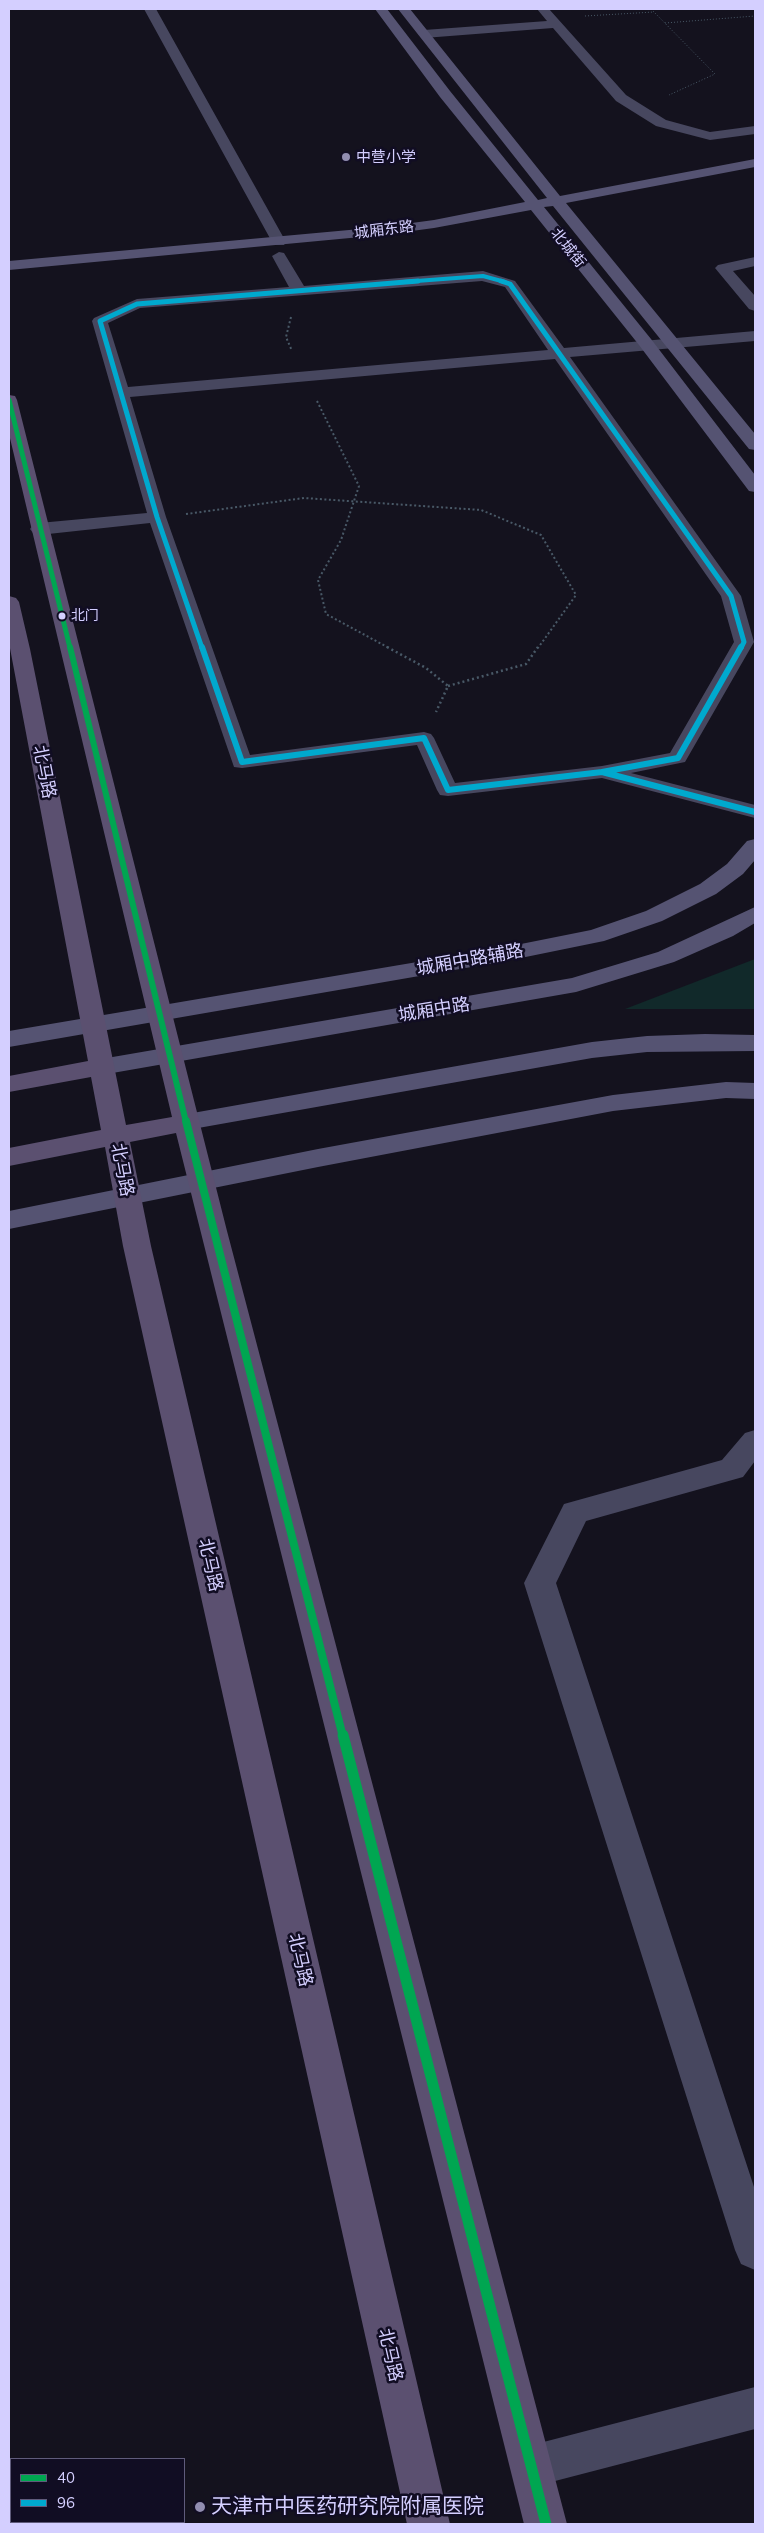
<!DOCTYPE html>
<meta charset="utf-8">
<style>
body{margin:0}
#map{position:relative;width:764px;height:2533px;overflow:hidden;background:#14121e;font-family:Mulish,sans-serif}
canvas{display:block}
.frame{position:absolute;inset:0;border:10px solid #d4cfff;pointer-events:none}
.legend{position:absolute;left:10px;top:2458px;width:175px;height:65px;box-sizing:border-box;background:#110d23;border:1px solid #5f5b7b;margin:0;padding:6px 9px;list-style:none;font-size:15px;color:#d4cfff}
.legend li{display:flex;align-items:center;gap:10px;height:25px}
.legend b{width:25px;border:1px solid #5f5b7b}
</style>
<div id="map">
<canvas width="764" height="2533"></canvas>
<div class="frame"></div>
<ul class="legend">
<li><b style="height:6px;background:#00a651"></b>40</li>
<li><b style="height:6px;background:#00a9ce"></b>96</li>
</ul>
</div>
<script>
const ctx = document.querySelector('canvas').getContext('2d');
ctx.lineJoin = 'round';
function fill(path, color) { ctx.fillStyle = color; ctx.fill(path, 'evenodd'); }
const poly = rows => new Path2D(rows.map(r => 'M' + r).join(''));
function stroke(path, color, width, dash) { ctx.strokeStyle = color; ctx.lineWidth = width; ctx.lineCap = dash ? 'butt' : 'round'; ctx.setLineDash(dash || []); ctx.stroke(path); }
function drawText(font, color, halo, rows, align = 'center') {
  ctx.font = font + ' Mulish,"Noto Sans SC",sans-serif'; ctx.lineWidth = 5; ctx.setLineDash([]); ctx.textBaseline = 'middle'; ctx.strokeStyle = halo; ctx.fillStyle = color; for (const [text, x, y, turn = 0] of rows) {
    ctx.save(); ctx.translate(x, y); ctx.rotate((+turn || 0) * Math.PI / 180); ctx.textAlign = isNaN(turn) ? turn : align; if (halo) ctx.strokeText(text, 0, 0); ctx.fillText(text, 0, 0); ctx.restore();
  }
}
fill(poly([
 [755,959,755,1009,625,1009]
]), '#11292a');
stroke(poly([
 [651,9,715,74,669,95],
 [753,9,755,11],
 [585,16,654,12],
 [665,23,755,16]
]), '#495967', 1, [1, 2]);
stroke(poly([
 [291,317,286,337,292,351],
 [317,401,359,486,341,540,318,580,326,614,389,648],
 [186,514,304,498,481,510,541,535,576,595,538,648]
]), '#495967', 2, [2, 2.5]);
stroke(poly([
 [387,647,426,668,448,686,436,712],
 [448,686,526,664,538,647]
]), '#495967', 2.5, [2, 3]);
fill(poly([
 [144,9,156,9,286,242,284,245,274,245,272,242,144,9],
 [537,9,549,9,626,95,666,120,710,132,755,126,755,134,710,140,656,126,616,101,553,28,424,38,418,34,424,30,547,21,537,9],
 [279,252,284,253,304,286,483,271,515,281,564,348,755,331,755,341,570,357,741,596,754,642,685,762,631,773,755,805,755,818,602,778,448,796,440,795,437,790,417,745,242,768,234,767,150,523,39,535,33,533,30,529,33,525,39,523,147,513,92,321,94,318,137,299,289,287,272,256,279,252],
 [482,281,505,287,548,350,128,387,108,323,140,308,482,281],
 [555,359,721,596,734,642,670,753,602,766,455,783,434,738,431,734,424,732,250,755,166,517,130,397,555,359],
 [755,257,755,266,733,271,755,296,755,311,749,309,715,268,718,265,755,257],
 [755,1430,755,1461,743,1477,586,1521,556,1583,755,2190,755,2270,741,2264,735,2250,524,1583,564,1504,722,1460,745,1433,755,1430],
 [755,2387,755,2429,532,2487,517,2481,511,2466,517,2451,532,2445,755,2387]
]), '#47475f');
fill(poly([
 [375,9,387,9,450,91,538,200,547,198,398,9,410,9,560,196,755,159,755,167,566,203,755,434,755,450,749,449,553,206,544,207,651,339,755,475,755,492,749,491,639,345,531,210,434,228,382,235,9,270,9,261,382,227,434,220,525,202,440,97,375,9],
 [755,839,755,860,743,874,716,894,662,921,604,941,506,961,9,1047,9,1031,506,947,591,930,646,911,700,884,727,864,747,841,755,839],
 [755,907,755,923,733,936,674,962,576,992,101,1075,92,1073,88,1067,92,1061,101,1059,572,978,658,952,755,907],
 [705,1034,755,1035,755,1051,647,1052,592,1058,187,1130,178,1128,174,1122,178,1116,187,1114,592,1042,647,1036,705,1034],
 [726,1082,755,1083,755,1099,726,1098,613,1111,318,1167,9,1229,9,1211,318,1149,613,1095,726,1082]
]), '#555372');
fill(poly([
 [9,395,15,396,17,400,227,1231,567,2524,524,2524,176,1133,130,1142,151,1246,450,2524,407,2524,123,1246,105,1147,9,1166,9,1148,101,1130,91,1077,9,1092,9,1076,88,1061,9,643,9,596,16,598,19,602,30,649,126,1125,172,1117,9,434,9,395]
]), '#5b5070');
stroke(poly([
 [9,400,70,648]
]), '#00a651', 5);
stroke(poly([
 [70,647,186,1122]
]), '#00a651', 6);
stroke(poly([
 [186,1121,343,1737]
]), '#00a651', 8);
stroke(poly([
 [343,1735,546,2524]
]), '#00a651', 11);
stroke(poly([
 [403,282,483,276,505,282]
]), '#00a9ce', 4);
stroke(poly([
 [501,281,510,284,731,596,744,642,741,648],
 [202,648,157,517,100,321,137,304,418,281]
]), '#00a9ce', 5);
stroke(poly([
 [202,647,242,762,424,738,448,790,602,772],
 [602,772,755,812],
 [602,772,678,758,741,647]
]), '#00a9ce', 6);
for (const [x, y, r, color] of [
 [346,157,5,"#918db0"],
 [62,616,4.5,"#d4cfff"],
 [200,2507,6,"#918db0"]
]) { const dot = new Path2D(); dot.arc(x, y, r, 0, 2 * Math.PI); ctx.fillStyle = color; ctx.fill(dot); stroke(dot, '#110d23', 2); }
drawText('14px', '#d4cfff', '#110d23', [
 ["北门",71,616]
], 'left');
drawText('15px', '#d4cfff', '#110d23', [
 ["中营小学",356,157]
], 'left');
drawText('15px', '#d4cfff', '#110d23', [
 ["城厢东路",384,230,-7],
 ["北城街",568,248,51]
]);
drawText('18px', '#d4cfff', '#110d23', [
 ["北马路",44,772,79],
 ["城厢中路辅路",470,960,-10],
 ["城厢中路",434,1010,-9],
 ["北马路",122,1170,79],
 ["北马路",210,1565,77],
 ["北马路",300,1960,77],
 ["北马路",390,2355,77]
]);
drawText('21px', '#d4cfff', '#110d23', [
 ["天津市中医药研究院附属医院",211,2507]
], 'left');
</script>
